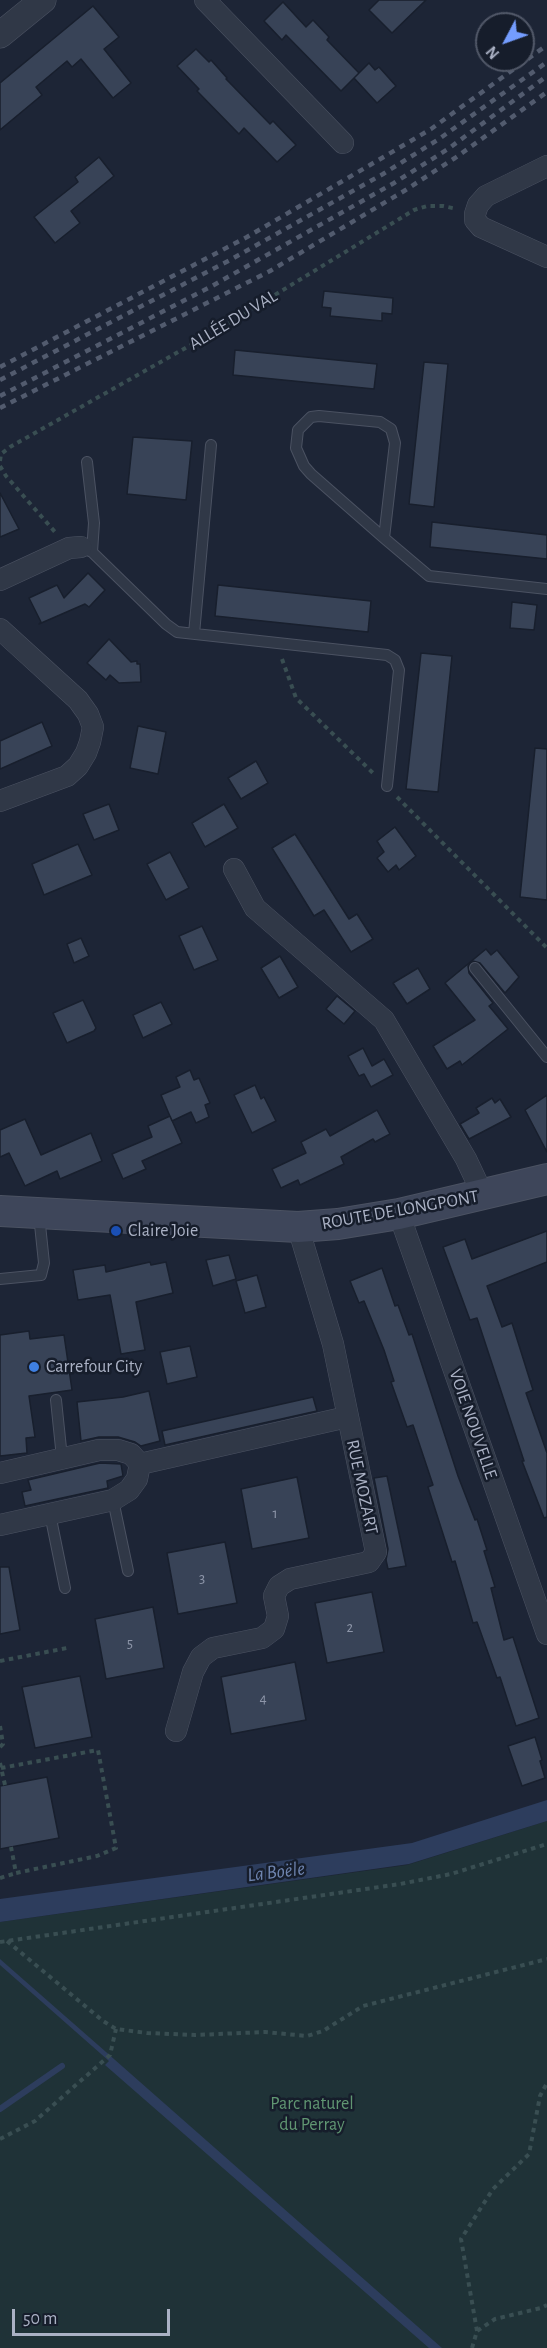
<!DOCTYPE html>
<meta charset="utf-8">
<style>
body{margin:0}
#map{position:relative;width:547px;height:2348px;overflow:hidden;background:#1d2536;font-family:"Alegreya Sans",sans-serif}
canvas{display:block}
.north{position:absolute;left:475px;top:12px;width:60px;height:60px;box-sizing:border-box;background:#161d2b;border:2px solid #515868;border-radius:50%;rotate:229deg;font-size:16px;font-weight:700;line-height:24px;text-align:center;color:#aab1c4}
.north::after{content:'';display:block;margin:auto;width:21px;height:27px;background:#749dff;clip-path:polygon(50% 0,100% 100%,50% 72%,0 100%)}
.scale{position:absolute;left:12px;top:2309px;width:158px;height:27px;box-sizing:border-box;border:3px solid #aab1c4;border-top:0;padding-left:8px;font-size:18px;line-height:21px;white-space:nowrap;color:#aab1c4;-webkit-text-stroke:4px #161d2b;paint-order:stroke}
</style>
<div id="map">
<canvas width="547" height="2348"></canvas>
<div class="north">N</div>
<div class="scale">50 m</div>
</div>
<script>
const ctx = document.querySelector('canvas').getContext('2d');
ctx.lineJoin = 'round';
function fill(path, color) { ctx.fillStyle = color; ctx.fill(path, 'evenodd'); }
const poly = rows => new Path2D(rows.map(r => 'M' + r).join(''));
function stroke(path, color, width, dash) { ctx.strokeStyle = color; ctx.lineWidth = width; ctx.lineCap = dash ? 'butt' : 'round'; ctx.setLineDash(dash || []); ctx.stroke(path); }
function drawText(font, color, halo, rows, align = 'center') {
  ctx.font = font + ' "Alegreya Sans",sans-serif'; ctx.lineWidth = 5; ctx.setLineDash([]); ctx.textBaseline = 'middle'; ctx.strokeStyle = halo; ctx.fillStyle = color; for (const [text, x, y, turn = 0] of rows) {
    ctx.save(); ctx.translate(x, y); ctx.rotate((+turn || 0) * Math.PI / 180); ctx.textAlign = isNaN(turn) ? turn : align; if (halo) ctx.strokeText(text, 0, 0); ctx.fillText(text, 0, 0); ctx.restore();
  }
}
fill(poly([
 [547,1821,547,2348,0,2348,0,1922,407,1865]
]), '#1f3237');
fill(poly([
 [547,1800,547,1821,409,1864,0,1922,0,1899,412,1843],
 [0,1959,106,2052,442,2348,429,2348,105,2065,109,2061,0,1965]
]), '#2d3d5d');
stroke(poly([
 [0,2109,62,2066]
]), '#2d3d5d', 6);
const building = poly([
 [379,0,426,0,392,33,369,10,379,0],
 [283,2,306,27,313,20,329,37,327,40,359,73,341,91,286,35,282,40,264,21,283,2],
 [93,6,119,37,104,49,131,83,113,98,81,59,72,67,67,61,36,87,42,95,0,130,0,83,93,6],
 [196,49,209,62,211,60,227,78,226,79,270,124,273,121,296,145,277,162,244,128,239,134,197,91,199,89,177,66,196,49],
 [369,63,375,70,379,67,396,86,377,103,354,78,369,63],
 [99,157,114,176,71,211,80,223,55,243,34,217,78,182,75,177,99,157],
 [324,291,393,298,392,314,382,313,382,321,330,316,331,308,322,307,324,291],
 [235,350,377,364,374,389,233,375,235,350],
 [424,362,448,364,434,507,409,504,424,362],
 [133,437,192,441,186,500,127,494,133,437],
 [0,493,19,529,0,537,0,493],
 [432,522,547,535,547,559,430,547,432,522],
 [88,573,105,590,89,607,85,604,39,624,41,622,29,598,57,585,64,598,88,573],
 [218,585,371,601,368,632,215,616,218,585],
 [512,602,537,605,534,630,510,628,512,602],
 [109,639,131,662,137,661,137,664,140,664,141,682,119,683,110,675,106,680,87,663,109,639],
 [421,653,452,656,438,792,406,789,421,653],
 [42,722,52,746,0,769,0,741,42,722],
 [138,726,166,732,158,774,130,768,138,726],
 [535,748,547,749,547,900,520,897,535,748],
 [256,761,268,783,241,799,228,778,256,761],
 [109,804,119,830,94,840,83,814,109,804],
 [224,804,238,828,205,847,192,823,224,804],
 [395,827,416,856,399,870,396,865,388,872,377,858,384,852,377,841,395,827],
 [295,834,349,919,357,914,373,939,351,952,324,910,314,916,272,848,295,834],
 [78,844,92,875,44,895,32,864,78,844],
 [170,852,189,888,166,900,147,864,170,852],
 [202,926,218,960,194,970,179,936,202,926],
 [81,938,89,956,74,963,67,944,81,938],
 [486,949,491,955,497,950,519,977,505,993,480,963,473,961,468,966,469,973,493,1003,489,1006,508,1029,462,1065,460,1061,447,1069,433,1046,475,1020,445,983,486,949],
 [280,956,298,987,279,998,261,968,280,956],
 [418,968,430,989,407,1004,393,983,418,968],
 [337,996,355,1011,344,1024,326,1009,337,996],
 [83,1000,96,1028,94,1031,67,1043,53,1013,83,1000],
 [161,1002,172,1024,143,1038,133,1015,161,1002],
 [363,1048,372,1066,384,1059,393,1075,371,1087,364,1074,359,1076,348,1056,363,1048],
 [190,1070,194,1080,199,1078,210,1103,205,1105,209,1117,196,1123,191,1112,172,1121,161,1095,180,1087,176,1077,190,1070],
 [255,1085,261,1099,264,1097,276,1121,252,1133,234,1095,255,1085],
 [547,1095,547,1152,525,1110,547,1095],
 [492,1098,495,1103,500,1099,511,1117,469,1139,460,1124,479,1113,476,1108,492,1098],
 [377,1110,390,1134,375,1142,373,1139,341,1157,344,1164,300,1185,298,1180,281,1188,272,1169,306,1153,301,1142,326,1129,330,1136,377,1110],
 [170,1116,182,1143,142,1161,146,1169,123,1179,112,1154,152,1137,148,1126,170,1116],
 [25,1119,41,1155,91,1133,102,1161,60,1179,57,1171,25,1186,9,1153,0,1157,0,1130,25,1119],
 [547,1231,547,1262,487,1286,502,1327,512,1323,533,1390,526,1393,547,1453,547,1517,544,1518,522,1461,524,1461,477,1318,470,1320,443,1247,465,1239,472,1259,547,1231],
 [229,1255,236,1279,213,1286,206,1260,229,1255],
 [150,1262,151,1265,166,1262,173,1293,136,1302,145,1350,121,1354,110,1295,78,1300,73,1270,105,1265,106,1272,150,1262],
 [382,1268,395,1306,398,1305,409,1335,412,1334,458,1476,475,1520,477,1519,487,1550,484,1551,495,1587,491,1588,504,1640,513,1637,539,1718,516,1726,500,1677,497,1678,477,1622,473,1623,455,1561,452,1562,428,1487,433,1485,413,1425,407,1427,391,1382,394,1381,384,1350,364,1301,359,1303,350,1281,382,1268],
 [257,1275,266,1307,245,1313,236,1281,257,1275],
 [29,1331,30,1339,64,1335,72,1390,29,1396,35,1437,26,1438,27,1453,0,1456,0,1335,29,1331],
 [190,1346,197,1377,167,1384,160,1352,190,1346],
 [149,1391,160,1441,141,1446,135,1442,118,1437,99,1437,81,1441,77,1402,123,1397,149,1391],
 [313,1397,317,1411,165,1445,162,1431,313,1397],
 [100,1463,121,1464,123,1476,107,1481,108,1488,25,1506,22,1492,31,1490,28,1480,100,1463],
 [387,1476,406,1566,388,1569,386,1560,388,1549,374,1478,387,1476],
 [297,1477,309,1538,252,1549,241,1489,297,1477],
 [225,1542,237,1603,178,1614,167,1553,225,1542],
 [0,1567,9,1567,20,1630,0,1634,0,1567],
 [372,1592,384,1652,327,1663,315,1603,372,1592],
 [153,1607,164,1668,106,1679,95,1619,153,1607],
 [295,1662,306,1720,231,1734,221,1677,295,1662],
 [80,1676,92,1737,35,1748,22,1687,80,1676],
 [535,1737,542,1760,540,1761,545,1778,522,1786,508,1746,535,1737],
 [47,1777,59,1838,0,1849,0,1786,47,1777]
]);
fill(building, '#384357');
stroke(building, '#181f2d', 1.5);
const service = poly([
 [87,462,94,523,92,552],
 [384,538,395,443,391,429,380,422,319,416,311,417,298,430,296,448,304,466,311,474,384,538,429,576,547,589],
 [81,547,92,552,166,624,177,632,387,655,395,660,399,670,387,786],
 [194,634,211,445],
 [475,968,547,1057],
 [0,1279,41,1275,44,1263,39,1215],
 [56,1400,62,1458],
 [113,1500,128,1571],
 [50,1514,65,1588]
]);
const minor = poly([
 [205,0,343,143],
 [547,166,486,196,478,205,475,214,475,220,481,227,547,257],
 [0,580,69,548,81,547],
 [0,629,78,700,88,714,93,727,90,742,86,753,78,766,67,776,0,801],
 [234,869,255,908,384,1020,466,1159,483,1195],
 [399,1214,547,1634],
 [0,1473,99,1450,118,1450,131,1454,140,1464,347,1417],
 [0,1525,113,1500,129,1490,137,1479,140,1464],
 [176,1731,193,1672,201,1657,213,1648,262,1638,274,1629,278,1616,274,1596,279,1586,290,1579,369,1562,376,1552,333,1344,298,1227]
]);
const tertiary = poly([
 [0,35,43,0]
]);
const secondary = poly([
 [0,1211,298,1227,338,1224,399,1214,547,1179]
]);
stroke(service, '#4b5262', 12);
stroke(minor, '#4b5262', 22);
stroke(tertiary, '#4b5262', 27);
stroke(secondary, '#4b5262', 32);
stroke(poly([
 [0,461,1,454,10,447,219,329,414,210,427,206,443,206,457,209],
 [0,466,6,476,55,532],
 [282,659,296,698,373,773],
 [397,797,547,948],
 [0,1661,67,1648],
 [0,1726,3,1744,0,1747],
 [0,1763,5,1785],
 [1,1768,98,1750,116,1848,97,1856,16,1873,11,1847],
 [0,1878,16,1873],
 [7,1941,103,2021,116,2029,147,2033,195,2035,265,2032,307,2036,323,2031,363,2006,547,1959],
 [0,1942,400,1884,451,1874,547,1844],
 [0,2139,35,2121,110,2055,116,2029],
 [477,2331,461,2239,493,2189,529,2154,540,2096,547,2083],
 [472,2348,477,2331,495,2319,541,2308,547,2305]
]), '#394e52', 4, [4.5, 4.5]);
stroke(service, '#303847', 10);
stroke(minor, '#303847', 21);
stroke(tertiary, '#303847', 26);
stroke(secondary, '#3e465a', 30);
stroke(poly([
 [0,367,247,237,370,165,431,129,547,45],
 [0,380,230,260,383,174,439,139,547,62],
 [0,396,212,286,394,183,448,149,547,76],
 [0,408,270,271,404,191,455,158,547,92]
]), '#525b6e', 4.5, [6, 6]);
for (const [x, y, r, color] of [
 [116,1231,6,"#1a4fb4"],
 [34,1367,6,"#3f7fe0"]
]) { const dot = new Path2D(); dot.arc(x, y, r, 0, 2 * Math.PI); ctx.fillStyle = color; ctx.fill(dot); stroke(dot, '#161d2b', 2); }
drawText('15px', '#8e96a9', null, [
 ["1",275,1513],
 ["3",202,1578],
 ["2",350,1627],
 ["5",130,1643],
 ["4",263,1698]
]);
drawText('18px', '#aab1c4', '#161d2b', [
 ["ALLÉE DU VAL",233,320,-31],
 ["ROUTE DE LONGPONT",400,1210,-10],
 ["VOIE NOUVELLE",473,1424,71],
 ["RUE MOZART",362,1487,78]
]);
drawText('18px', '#aab1c4', '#161d2b', [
 ["Claire Joie",128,1231],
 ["Carrefour City",46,1367]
], 'left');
drawText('18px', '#609672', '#161d2b', [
 ["Parc naturel",312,2104],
 ["du Perray",312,2125]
]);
drawText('italic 20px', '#6f85b0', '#161d2b', [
 ["La Boële",276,1872,-7]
]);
</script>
